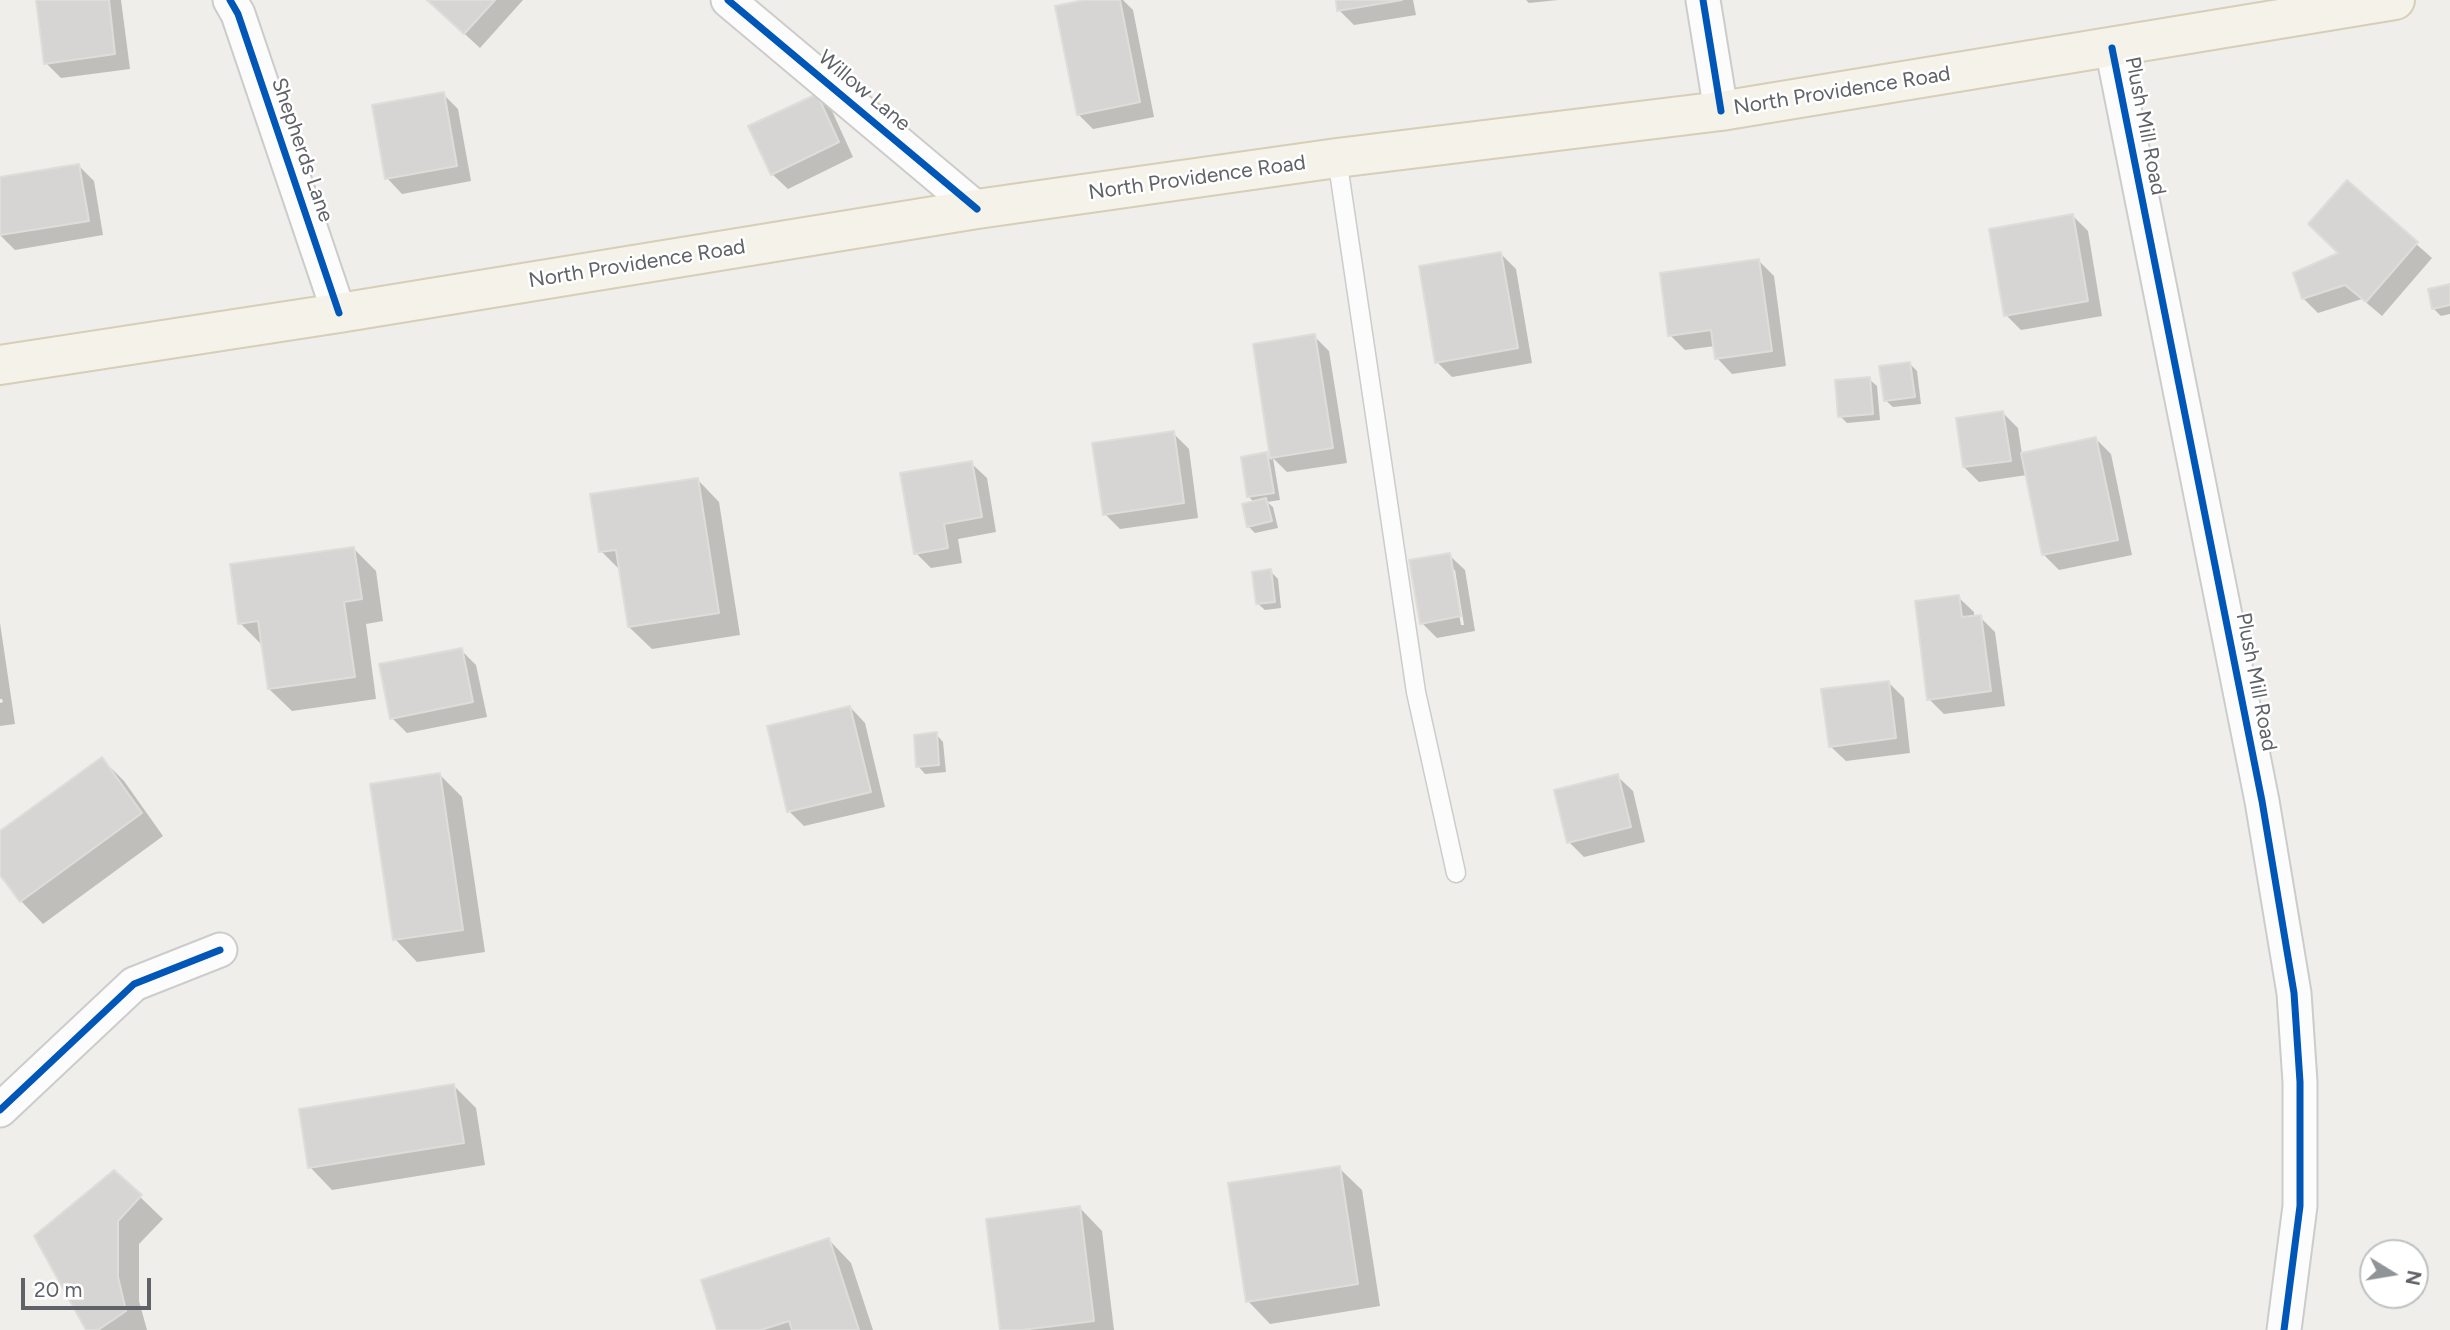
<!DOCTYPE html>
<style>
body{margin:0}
#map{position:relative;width:2450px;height:1330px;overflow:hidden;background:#efeeea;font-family:Figtree,sans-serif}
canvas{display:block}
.north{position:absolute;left:2359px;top:1239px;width:70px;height:70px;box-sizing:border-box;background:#fff;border:2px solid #bfc1c3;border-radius:50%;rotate:101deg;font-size:19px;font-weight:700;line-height:28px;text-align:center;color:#5f6368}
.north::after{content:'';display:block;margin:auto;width:24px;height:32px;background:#919496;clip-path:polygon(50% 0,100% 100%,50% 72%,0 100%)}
.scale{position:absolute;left:21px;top:1278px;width:130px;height:32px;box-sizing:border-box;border:4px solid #5f6368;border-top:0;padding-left:9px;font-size:21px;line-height:24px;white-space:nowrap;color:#5f6368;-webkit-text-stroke:5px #fff;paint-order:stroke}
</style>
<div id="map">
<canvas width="2450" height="1330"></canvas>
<div class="north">N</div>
<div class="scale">20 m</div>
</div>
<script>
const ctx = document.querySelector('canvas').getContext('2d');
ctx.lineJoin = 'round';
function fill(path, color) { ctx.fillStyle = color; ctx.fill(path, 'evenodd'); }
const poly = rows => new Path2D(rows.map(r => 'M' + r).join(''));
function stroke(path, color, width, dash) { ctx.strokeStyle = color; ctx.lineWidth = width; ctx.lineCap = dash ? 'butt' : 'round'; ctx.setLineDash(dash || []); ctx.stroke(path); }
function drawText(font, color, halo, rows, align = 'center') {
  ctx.font = font + ' Figtree,sans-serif'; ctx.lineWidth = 5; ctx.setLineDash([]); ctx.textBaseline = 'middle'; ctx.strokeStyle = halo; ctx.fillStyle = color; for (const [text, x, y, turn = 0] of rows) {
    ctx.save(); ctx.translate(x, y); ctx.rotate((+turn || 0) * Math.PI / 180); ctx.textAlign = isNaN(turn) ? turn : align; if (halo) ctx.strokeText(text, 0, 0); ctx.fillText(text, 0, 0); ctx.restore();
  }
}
fill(poly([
 [38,0,121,0,130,69,61,78,46,63],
 [428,0,523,0,480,48],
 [1092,0,1123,0,1133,10,1154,117,1093,129,1078,114],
 [1337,0,1413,0,1416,15,1354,25,1339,10],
 [1526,0,1558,0,1529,3],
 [443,94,458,109,471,181,402,194,387,178],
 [817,96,832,111,853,157,788,189,772,174],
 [79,166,94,181,103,235,15,250,0,235,0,179],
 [2347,183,2432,258,2382,316,2362,299,2318,313,2303,298,2341,254],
 [2073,216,2088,231,2102,316,2021,330,2006,315],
 [1501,254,1516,269,1532,363,1452,377,1437,362],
 [1759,261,1774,276,1786,366,1732,374,1717,358,1715,346,1685,350,1670,335],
 [2450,286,2450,314,2441,316,2434,309],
 [1314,336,1329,351,1347,463,1287,472,1273,458,1280,500,1267,502,1273,507,1278,528,1255,533,1248,526,1255,503,1249,497,1266,454,1272,460,1255,345],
 [1910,364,1917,371,1921,404,1893,407,1885,400],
 [1869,379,1877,386,1880,420,1847,423,1840,416],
 [2003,413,2018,428,2022,454,2096,439,2111,454,2132,555,2059,570,2043,554,2027,475,1979,482,1964,467],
 [1173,433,1189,449,1198,518,1120,529,1105,514],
 [971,463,987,478,996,532,958,539,962,563,931,568,916,553],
 [697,479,719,502,740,635,652,649,629,627,621,571,601,551],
 [354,549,376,571,383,621,366,624,376,699,292,711,269,689,262,645,240,623],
 [1449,555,1465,570,1475,631,1437,638,1422,623],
 [1451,570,1455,570,1464,625,1461,625],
 [1270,571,1278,579,1281,608,1265,610,1257,603],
 [1958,597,1974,612,1974,617,1980,617,1995,632,2005,706,1944,714,1929,699],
 [0,623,15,724,0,726,0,703,3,702,2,699,0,699],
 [461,650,476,665,487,717,407,733,392,718],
 [1888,682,1904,698,1910,753,1846,761,1830,746],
 [850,707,865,723,885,807,804,826,789,811],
 [936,734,943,742,946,772,925,774,918,766],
 [102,759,124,781,163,836,43,924,21,901,0,872,0,833],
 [440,775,462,797,485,952,417,962,395,939],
 [1617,776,1633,791,1645,842,1584,857,1569,842],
 [454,1086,476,1108,485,1165,332,1190,310,1167],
 [1339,1168,1362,1190,1380,1306,1270,1324,1248,1301],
 [114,1172,163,1219,139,1244,139,1301,147,1330,87,1330],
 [1080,1208,1102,1231,1114,1330,1002,1330],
 [829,1240,851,1263,873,1330,719,1330]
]), '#0003');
const building = poly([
 [36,0,109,0,115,54,44,64,36,0],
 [427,0,495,0,464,34,427,0],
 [1084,0,1120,0,1140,102,1077,115,1055,6,1084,0],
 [1336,0,1402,0,1337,11,1336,0],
 [444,92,457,166,385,179,372,105,444,92],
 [817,94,839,142,771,175,748,126,817,94],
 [79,164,89,221,0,235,0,177,79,164],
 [2347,180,2418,242,2366,302,2345,285,2302,299,2293,273,2338,253,2308,224,2347,180],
 [2073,214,2088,301,2004,316,1989,229,2073,214],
 [1501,252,1518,348,1435,363,1419,266,1501,252],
 [1759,259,1772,351,1715,359,1711,330,1668,336,1660,273,1759,259],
 [2450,284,2450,305,2432,309,2428,289,2450,284],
 [1315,334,1333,448,1270,458,1253,344,1315,334],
 [1910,362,1915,397,1884,401,1879,366,1910,362],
 [1870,377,1873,414,1838,417,1835,380,1870,377],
 [2003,411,2011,461,1963,467,1956,418,2003,411],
 [1174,431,1184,503,1103,515,1092,443,1174,431],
 [2096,437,2118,540,2042,555,2021,453,2096,437],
 [1267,452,1274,493,1247,497,1241,457,1267,452],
 [972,461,982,517,944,524,948,548,914,554,900,473,972,461],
 [698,478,719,613,628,627,616,550,599,552,590,494,698,478],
 [1266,498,1272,521,1247,527,1242,504,1266,498],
 [354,547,362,599,344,602,355,677,268,689,258,621,238,624,230,564,354,547],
 [1450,553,1461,616,1420,624,1409,560,1450,553],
 [1271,569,1275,602,1256,604,1252,572,1271,569],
 [1959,595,1962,617,1981,615,1991,691,1927,700,1915,601,1959,595],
 [462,648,473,702,390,719,379,664,462,648],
 [1889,681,1896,738,1829,747,1821,689,1889,681],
 [850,706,871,792,787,812,767,726,850,706],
 [937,732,939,765,916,767,914,735,937,732],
 [102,757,142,813,20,902,0,875,0,831,102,757],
 [440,773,463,930,393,940,370,784,440,773],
 [1618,774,1631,827,1567,843,1554,790,1618,774],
 [454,1084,464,1143,308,1168,299,1109,454,1084],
 [1340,1166,1358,1284,1246,1302,1228,1183,1340,1166],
 [114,1170,142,1195,118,1221,118,1277,126,1311,98,1330,86,1330,34,1236,114,1170],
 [1080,1206,1094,1321,1022,1330,1000,1330,986,1219,1080,1206],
 [829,1238,859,1330,792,1330,789,1321,761,1330,717,1330,701,1280,829,1238]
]);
fill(building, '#d6d5d3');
stroke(building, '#deddd9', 2);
const service = poly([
 [1337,158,1416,692,1456,873]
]);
const minor = poly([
 [230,0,238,14,339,313],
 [728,0,977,209],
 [1703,0,1721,111],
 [2112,48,2262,801,2294,993,2300,1082,2300,1206,2284,1330],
 [0,1110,134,984,220,950]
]);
const primary = poly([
 [0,365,339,313,977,209,1337,158,1721,111,2395,0]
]);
stroke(service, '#cbcccc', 21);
stroke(minor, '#cbcccc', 37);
stroke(primary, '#d7ceb8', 42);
stroke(service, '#fdfcfc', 18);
stroke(minor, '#fdfcfc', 33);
stroke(primary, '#f4f2e9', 38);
stroke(poly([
 [230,0,238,14,339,313],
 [728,0,977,209],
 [1703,0,1721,111],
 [2112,48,2262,801,2294,993,2300,1082,2300,1206,2284,1330],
 [0,1110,134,984,220,950]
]), '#0057b8', 7);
drawText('21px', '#5f6368', '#fff', [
 ["Willow Lane",864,91,40],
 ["North Providence Road",1842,91,-9],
 ["Plush Mill Road",2145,126,79],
 ["Shepherds Lane",302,150,71],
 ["North Providence Road",1197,178,-8],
 ["North Providence Road",637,264,-9],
 ["Plush Mill Road",2256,682,79]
]);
</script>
